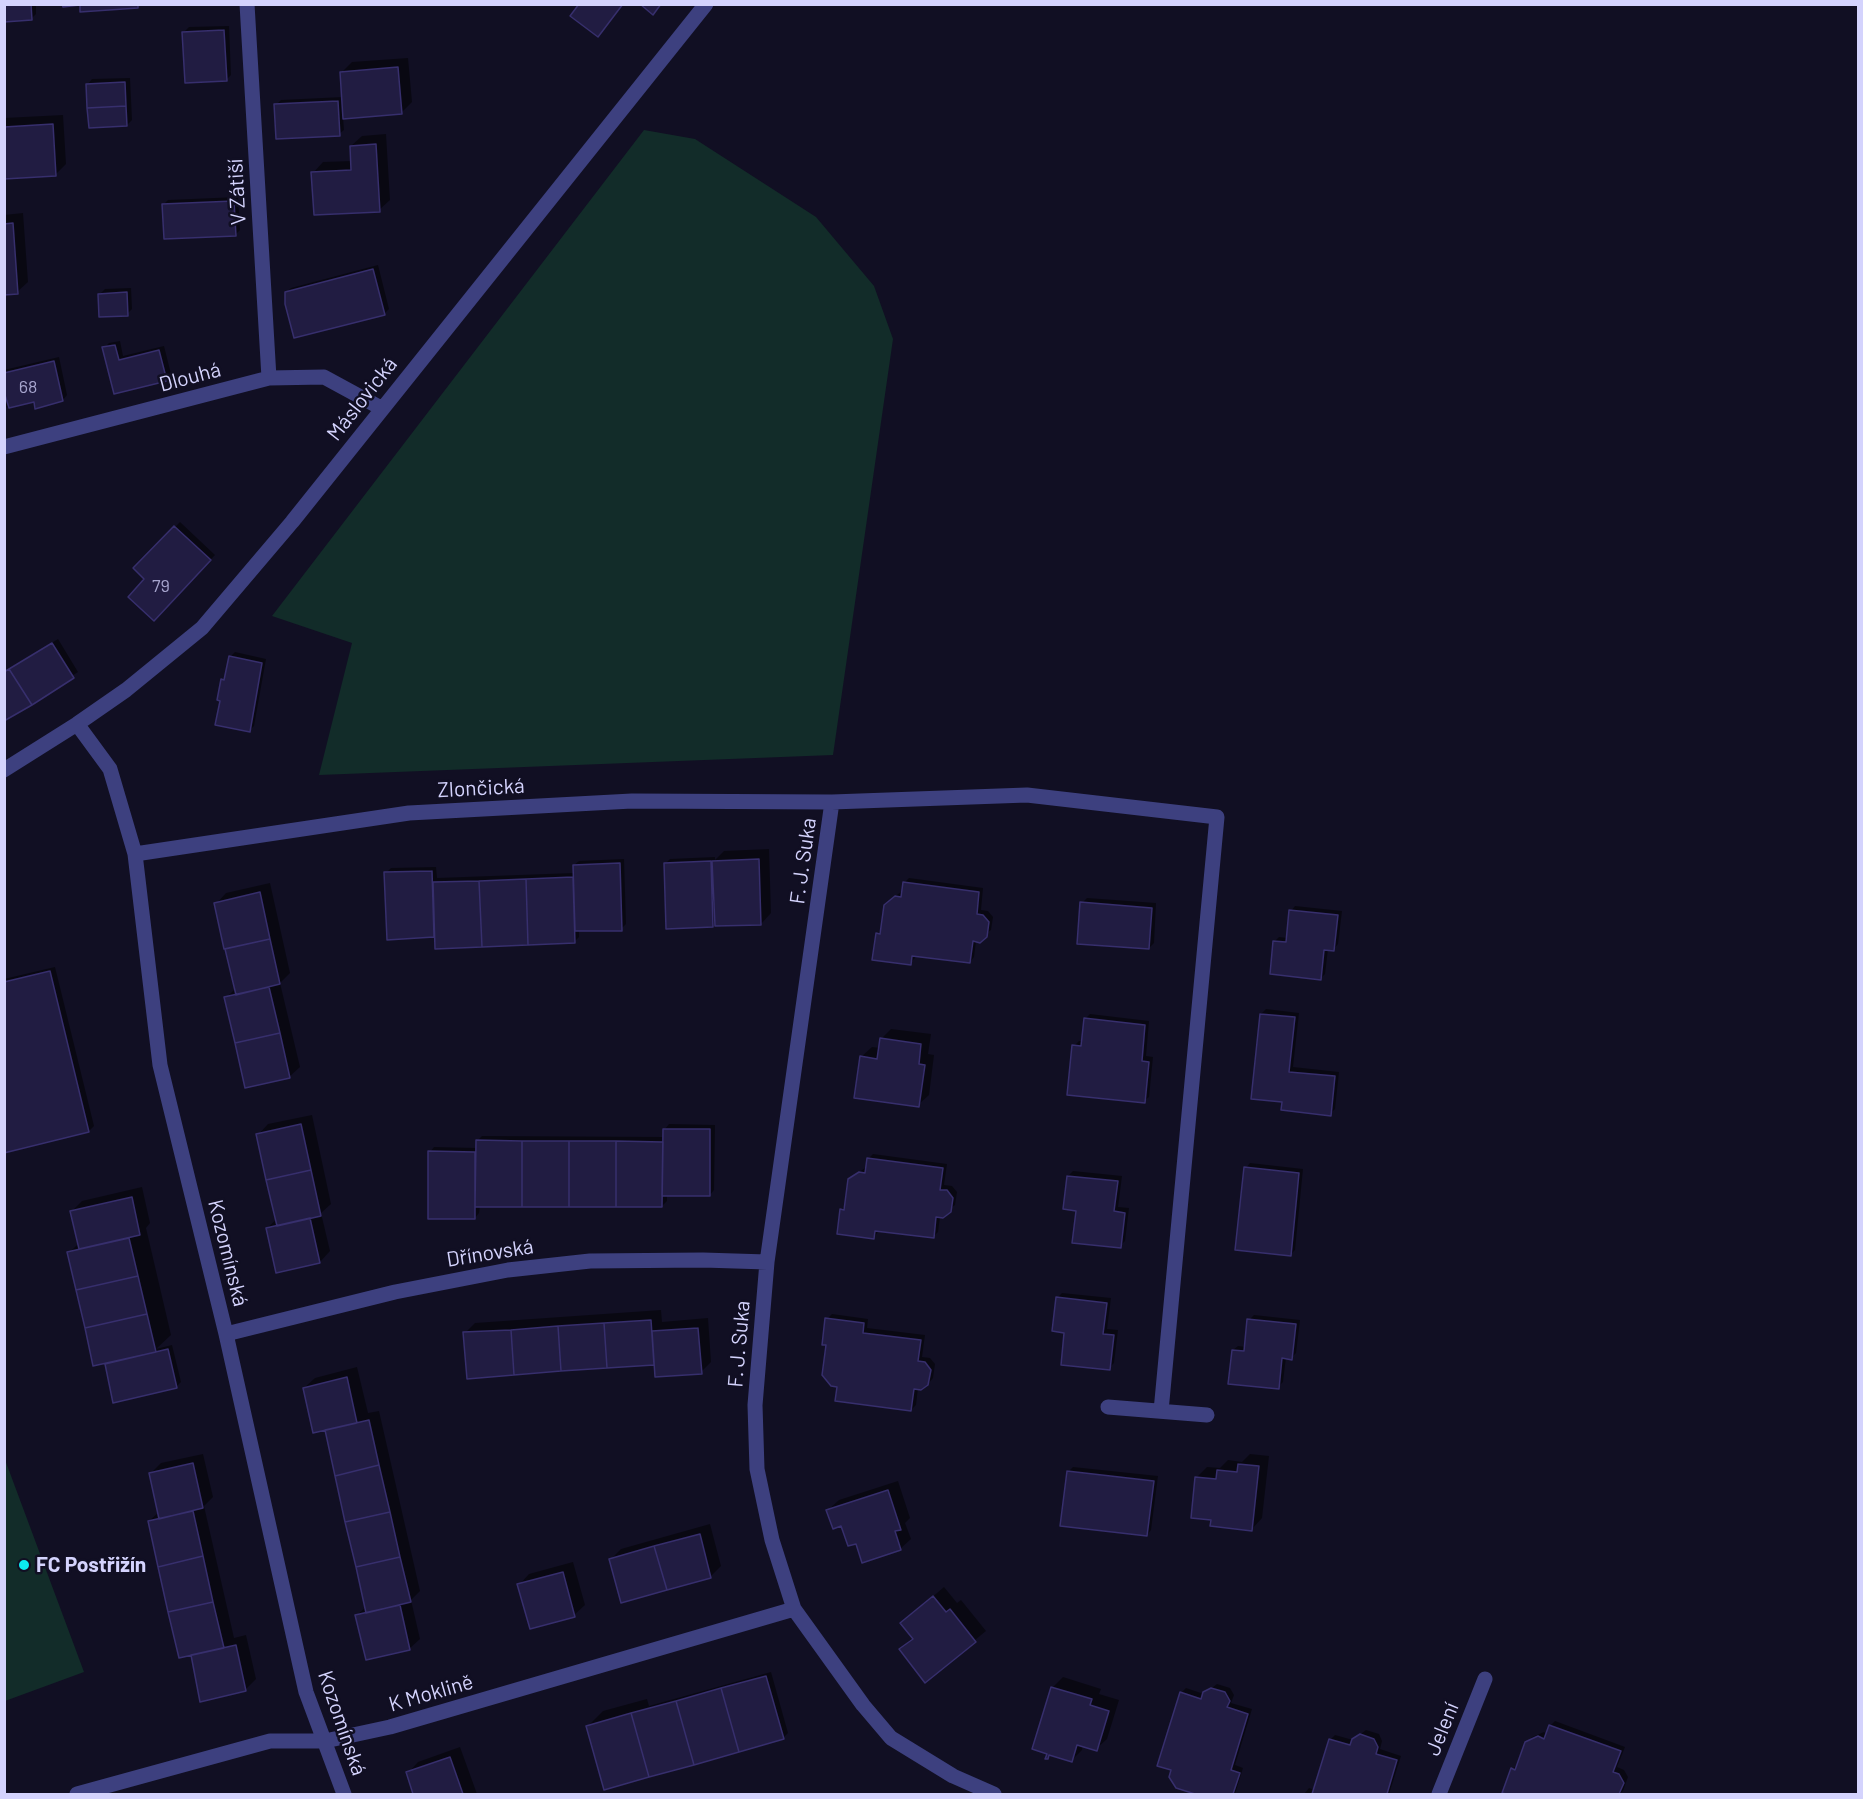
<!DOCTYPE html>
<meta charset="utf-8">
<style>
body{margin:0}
#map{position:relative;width:1863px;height:1799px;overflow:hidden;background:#110f23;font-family:Barlow,sans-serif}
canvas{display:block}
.frame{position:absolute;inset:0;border:6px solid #d4d3fd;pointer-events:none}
</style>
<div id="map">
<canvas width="1863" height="1799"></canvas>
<div class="frame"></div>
</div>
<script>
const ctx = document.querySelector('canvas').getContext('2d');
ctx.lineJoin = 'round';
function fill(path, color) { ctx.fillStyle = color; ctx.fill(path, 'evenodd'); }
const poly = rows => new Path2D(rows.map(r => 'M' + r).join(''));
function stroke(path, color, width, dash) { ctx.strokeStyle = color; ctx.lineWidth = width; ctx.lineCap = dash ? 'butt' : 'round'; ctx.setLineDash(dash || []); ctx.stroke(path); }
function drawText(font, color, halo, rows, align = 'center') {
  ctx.font = font + ' Barlow,sans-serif'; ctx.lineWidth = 5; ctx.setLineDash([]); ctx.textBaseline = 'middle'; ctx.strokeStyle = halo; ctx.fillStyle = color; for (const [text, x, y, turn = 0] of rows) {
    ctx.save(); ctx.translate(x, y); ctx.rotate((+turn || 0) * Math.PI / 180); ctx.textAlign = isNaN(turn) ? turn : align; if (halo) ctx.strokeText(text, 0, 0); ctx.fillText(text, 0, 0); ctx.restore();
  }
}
fill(poly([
 [644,130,695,139,816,217,874,286,893,339,833,755,319,775,352,643,272,616],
 [4,1457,84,1672,5,1701,4,1701]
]), '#122c29');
fill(poly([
 [4,4,36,4,36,14,32,18],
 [229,26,231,75,226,80,184,32,189,27],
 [408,58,412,102,401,113,343,117,344,130,339,134,276,105,281,100,343,97,341,73,352,62],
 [130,78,132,120,127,125,88,84,92,79],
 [63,115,66,164,56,174,4,177,4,118],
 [386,134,390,200,379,210,313,173,323,162,352,161,351,146,362,136],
 [238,197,240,230,235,235,163,205,168,200],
 [23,213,28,282,17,292,4,293,4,215],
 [378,265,389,309,384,314,286,293,291,288],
 [131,288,132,309,127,314,100,294,105,289],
 [120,341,123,356,164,346,171,374,167,379,115,392,104,348,109,343],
 [59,357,67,395,63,400,35,400,4,408,4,370],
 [180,522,215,555,154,619,147,579,135,568],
 [58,639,78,672,4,719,4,672],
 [235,652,266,659,254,726,249,731,222,700,223,680,226,676,230,657],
 [769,849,771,913,761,924,716,922,713,925,665,864,670,859,715,857,715,860,724,851],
 [624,859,626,924,621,929,579,930,579,937,574,942,436,936,388,938,386,873,391,868,436,867,437,878,574,873,574,865,579,861],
 [909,878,983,888,981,910,988,911,993,917,991,930,976,941,974,957,970,962,916,955,915,958,910,963,877,934,882,929,890,900,901,892,903,892,904,883],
 [270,883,290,973,280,983,300,1067,289,1077,226,998,236,988,216,904,226,893],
 [1087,898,1156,903,1154,943,1149,948,1082,903],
 [1295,906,1342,911,1338,944,1334,949,1328,949,1325,974,1320,979,1274,942,1279,937,1288,938,1291,911],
 [55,967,94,1126,89,1131,4,1151,4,979],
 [1266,1009,1299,1013,1293,1067,1339,1072,1335,1109,1330,1114,1284,1101,1261,1014],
 [1090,1014,1149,1021,1146,1056,1153,1057,1149,1097,1144,1101,1074,1046,1079,1041,1083,1041,1085,1019],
 [891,1029,931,1034,928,1054,934,1055,929,1095,918,1105,861,1057,872,1047,880,1048,881,1039],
 [312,1115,331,1204,321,1213,330,1251,320,1262,267,1228,277,1219,258,1135,268,1124],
 [669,1124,715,1125,714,1190,710,1195,667,1194,667,1201,662,1206,480,1205,479,1213,475,1218,430,1152,434,1147,477,1148,477,1141,482,1136,665,1137,665,1129],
 [873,1154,947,1164,944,1185,952,1186,957,1192,955,1205,940,1216,938,1232,933,1237,879,1230,874,1238,841,1210,846,1205,855,1175,865,1168,867,1168,868,1159],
 [1250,1163,1303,1169,1295,1250,1290,1255,1246,1168],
 [1073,1171,1122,1176,1118,1207,1129,1208,1125,1241,1120,1246,1077,1210,1068,1176],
 [142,1187,150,1223,146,1228,171,1335,156,1349,172,1345,181,1382,176,1387,106,1365,110,1361,69,1253,79,1243,71,1212,82,1201],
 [1062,1293,1111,1298,1107,1329,1118,1330,1114,1363,1109,1368,1066,1331,1057,1298],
 [661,1310,662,1322,708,1318,711,1362,701,1372,656,1364,468,1377,465,1333,475,1323],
 [832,1314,868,1319,867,1328,925,1335,922,1357,930,1358,935,1364,933,1378,928,1384,918,1388,916,1405,911,1410,839,1386,828,1343,827,1319],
 [1254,1315,1300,1320,1296,1353,1291,1358,1286,1357,1283,1382,1278,1387,1233,1350,1238,1346,1246,1347,1249,1320],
 [357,1367,368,1413,379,1411,420,1591,411,1600,420,1639,409,1649,357,1615,366,1607,326,1428,304,1388,315,1378],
 [203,1454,213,1497,204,1506,234,1638,246,1635,256,1679,246,1689,192,1653,149,1521,159,1512,150,1474,161,1463],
 [1250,1454,1269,1456,1262,1518,1252,1529,1213,1519,1197,1477,1207,1467,1220,1468,1228,1460,1242,1462],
 [1073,1467,1158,1476,1151,1530,1147,1535,1068,1472],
 [898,1481,910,1518,905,1523,911,1539,900,1549,857,1542,828,1510,839,1500],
 [710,1524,721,1566,711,1576,622,1601,611,1559,621,1549],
 [573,1562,585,1605,574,1615,519,1585,529,1574],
 [944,1587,957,1603,961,1600,986,1631,925,1681,901,1649,913,1637,902,1623],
 [771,1672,788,1733,783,1738,588,1726,603,1711,647,1699,649,1706],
 [1063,1677,1101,1689,1099,1694,1119,1700,1107,1739,1096,1749,1083,1745,1082,1750,1072,1760,1033,1748,1053,1687],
 [1217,1684,1230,1688,1234,1695,1231,1703,1252,1709,1235,1765,1243,1768,1235,1794,1200,1794,1177,1787,1181,1693,1186,1688,1204,1694],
 [1555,1721,1625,1747,1617,1767,1624,1770,1628,1777,1623,1791,1619,1794,1510,1794,1504,1792,1512,1769,1518,1765,1527,1743,1532,1737,1544,1732,1547,1734,1550,1726],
 [1366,1730,1379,1734,1382,1741,1380,1749,1401,1756,1389,1794,1304,1794,1309,1788,1315,1790,1330,1740,1335,1735,1353,1740],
 [460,1747,477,1794,415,1794,408,1773,418,1762]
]), '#0007');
const building = poly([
 [4,4,31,4,32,20,4,22,4,4],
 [62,4,138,4,138,8,80,12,80,5,63,7,62,4],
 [579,4,623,4,598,37,570,16,579,4],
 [640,4,661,4,653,15,640,4],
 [224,30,227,81,185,83,182,32,224,30],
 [398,67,402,114,343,119,340,72,398,67],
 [125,82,126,106,87,108,86,84,125,82],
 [338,101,340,136,276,139,274,104,338,101],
 [126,106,127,126,89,128,87,108,126,106],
 [53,124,56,176,4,179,4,127,53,124],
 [376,144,380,212,314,215,311,172,351,170,350,146,376,144],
 [234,201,236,236,164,239,162,204,234,201],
 [13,223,18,294,4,295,4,224,13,223],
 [373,269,385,315,294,338,285,304,285,292,373,269],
 [127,292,128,316,99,317,98,294,127,292],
 [115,345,119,360,159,350,167,381,114,394,102,347,115,345],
 [54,361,63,401,35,409,34,402,9,408,4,392,4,373,54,361],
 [174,526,211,560,154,621,128,597,144,579,133,568,174,526],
 [52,643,74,678,32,705,9,669,52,643],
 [229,656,262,663,250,732,215,725,220,701,217,700,221,679,224,680,229,656],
 [9,669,32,705,4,721,4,672,9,669],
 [759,859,761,925,715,926,712,861,759,859],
 [711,861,713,927,666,929,664,863,711,861],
 [620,863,622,931,575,931,573,865,620,863],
 [432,871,434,937,387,940,384,872,432,871],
 [573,877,575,943,528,945,526,879,573,877],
 [526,879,528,945,482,947,479,881,526,879],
 [479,881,482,947,435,949,433,882,479,881],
 [903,882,979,892,977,914,983,915,989,922,987,937,980,943,973,941,970,963,912,956,911,965,872,960,876,933,880,934,884,905,895,896,901,897,903,882],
 [260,892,270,939,224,949,214,903,260,892],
 [1080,902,1152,908,1149,949,1077,944,1080,902],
 [1289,910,1338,915,1334,951,1324,950,1321,980,1270,974,1273,941,1286,942,1289,910],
 [270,939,280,984,236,995,225,949,270,939],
 [50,971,89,1132,4,1153,4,982,50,971],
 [269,987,280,1033,235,1043,224,997,269,987],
 [1260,1014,1295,1017,1289,1072,1335,1076,1331,1116,1281,1110,1282,1102,1251,1099,1260,1014],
 [1084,1018,1145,1025,1142,1061,1149,1062,1145,1103,1067,1095,1072,1045,1081,1046,1084,1018],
 [280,1033,290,1078,245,1088,235,1043,280,1033],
 [880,1038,921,1044,919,1064,925,1065,919,1107,854,1098,860,1056,877,1059,880,1038],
 [301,1124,311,1170,266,1180,256,1134,301,1124],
 [663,1129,710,1129,710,1196,662,1196,663,1129],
 [476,1140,522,1141,522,1207,475,1207,476,1140],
 [522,1141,569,1141,569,1207,522,1207,522,1141],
 [569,1141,616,1141,616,1207,569,1207,569,1141],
 [616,1141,663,1142,662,1207,616,1207,616,1141],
 [428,1151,475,1152,475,1219,428,1219,428,1151],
 [867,1158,943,1168,940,1190,947,1190,953,1198,951,1212,943,1218,936,1217,934,1238,875,1231,874,1239,837,1234,840,1209,844,1210,848,1179,859,1172,865,1173,867,1158],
 [1244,1167,1299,1173,1291,1256,1235,1250,1244,1167],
 [311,1170,321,1216,277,1226,266,1180,311,1170],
 [1067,1176,1118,1181,1114,1211,1125,1213,1121,1248,1072,1243,1076,1211,1063,1209,1067,1176],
 [132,1197,140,1235,79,1249,70,1211,132,1197],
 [310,1218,320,1263,276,1273,266,1228,310,1218],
 [129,1238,138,1276,76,1290,67,1252,129,1238],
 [138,1276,147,1314,85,1328,76,1290,138,1276],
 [1056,1297,1107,1303,1103,1334,1114,1335,1110,1370,1061,1365,1064,1333,1052,1331,1056,1297],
 [147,1314,156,1352,93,1366,85,1328,147,1314],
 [825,1318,864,1323,863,1333,921,1340,918,1361,925,1362,931,1370,928,1385,921,1390,914,1389,911,1411,835,1401,837,1387,831,1386,822,1375,826,1345,822,1345,825,1318],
 [1247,1319,1296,1324,1292,1360,1282,1358,1279,1389,1228,1384,1232,1350,1244,1351,1247,1319],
 [651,1320,654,1365,607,1368,604,1323,651,1320],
 [604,1323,607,1368,561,1371,558,1326,604,1323],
 [558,1326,561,1371,514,1375,511,1330,558,1326],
 [698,1328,702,1374,655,1377,652,1331,698,1328],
 [511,1330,514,1375,467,1379,463,1332,511,1330],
 [168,1349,177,1388,113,1403,105,1364,168,1349],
 [347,1377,357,1423,313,1433,303,1388,347,1377],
 [369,1420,379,1465,335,1476,325,1430,369,1420],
 [193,1463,203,1508,159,1519,149,1473,193,1463],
 [1238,1464,1259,1466,1252,1531,1210,1526,1211,1520,1191,1518,1195,1477,1216,1479,1217,1470,1237,1472,1238,1464],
 [379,1465,390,1512,345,1522,335,1476,379,1465],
 [1067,1471,1154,1481,1147,1536,1060,1526,1067,1471],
 [888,1490,901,1530,895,1531,901,1550,862,1563,856,1544,848,1546,841,1526,833,1529,826,1510,888,1490],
 [193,1511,203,1556,158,1567,148,1521,193,1511],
 [390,1512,400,1557,356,1567,345,1522,390,1512],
 [700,1534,711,1578,667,1590,654,1546,700,1534],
 [654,1546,667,1590,621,1603,609,1559,654,1546],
 [203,1556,213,1602,168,1612,158,1567,203,1556],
 [400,1557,411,1602,366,1613,356,1567,400,1557],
 [563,1572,575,1617,530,1629,517,1584,563,1572],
 [933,1596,946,1612,950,1609,976,1642,925,1683,899,1649,913,1639,900,1623,933,1596],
 [213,1602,224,1648,179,1658,168,1612,213,1602],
 [400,1605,410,1650,366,1660,355,1615,400,1605],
 [236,1645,246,1691,200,1702,191,1655,236,1645],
 [766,1676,784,1739,739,1752,721,1688,766,1676],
 [1051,1687,1092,1699,1090,1705,1109,1711,1097,1751,1077,1745,1072,1762,1049,1755,1048,1759,1045,1759,1047,1754,1032,1749,1051,1687],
 [721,1688,739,1752,694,1765,676,1701,721,1688],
 [1211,1688,1225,1692,1230,1701,1227,1707,1248,1714,1231,1770,1240,1773,1233,1794,1195,1794,1176,1788,1169,1777,1171,1770,1157,1766,1180,1692,1201,1699,1203,1692,1211,1688],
 [676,1701,694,1765,649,1777,631,1713,676,1701],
 [631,1713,649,1777,604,1790,586,1726,631,1713],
 [1549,1725,1621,1751,1613,1772,1619,1774,1624,1783,1619,1794,1506,1794,1502,1793,1511,1768,1515,1770,1525,1742,1538,1736,1544,1739,1549,1725],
 [1360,1734,1374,1739,1378,1747,1376,1754,1397,1760,1387,1794,1312,1794,1329,1739,1350,1745,1352,1739,1360,1734],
 [450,1757,463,1794,413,1794,406,1772,450,1757]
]);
fill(building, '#211c42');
stroke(building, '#372f6d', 1.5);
stroke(poly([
 [247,4,269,378],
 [4,447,269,378,324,377,381,408],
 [77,724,110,769,135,854,160,1065,226,1334,306,1692,344,1794],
 [4,770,77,724,126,690,202,628,292,522,706,4],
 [832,802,767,1262,755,1405,757,1469,772,1540,794,1609,863,1705,891,1738,953,1776,994,1794],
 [135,854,409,813,632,801,832,802,1027,795,1217,817,1161,1411],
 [226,1334,395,1292,508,1270,590,1261,703,1260,767,1262],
 [1108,1407,1207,1415],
 [77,1794,270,1741,325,1741,390,1727,794,1609],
 [1439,1794,1485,1679]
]), '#3d407f', 15);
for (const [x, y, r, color] of [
 [24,1565,6,"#0cebef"]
]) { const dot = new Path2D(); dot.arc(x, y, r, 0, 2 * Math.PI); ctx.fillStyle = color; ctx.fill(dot); stroke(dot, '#110f23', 2); }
drawText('18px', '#a7a5ce', null, [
 ["68",28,387],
 ["79",161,586]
]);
drawText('21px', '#d4d3fd', '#110f23', [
 ["V Zátiší",237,192,-93],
 ["Dlouhá",190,377,-15],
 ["Máslovická",362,399,-52],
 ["Zlončická",481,788,-3],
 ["F. J. Suka",803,861,-82],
 ["Kozomínská",228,1253,76],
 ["Dřínovská",490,1253,-9],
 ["F. J. Suka",739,1344,-85],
 ["K Moklině",431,1693,-16],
 ["Kozomínská",342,1723,71],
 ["Jelení",1442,1729,-68]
]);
drawText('bold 21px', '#d4d3fd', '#110f23', [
 ["FC Postřižín",36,1565]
], 'left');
</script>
